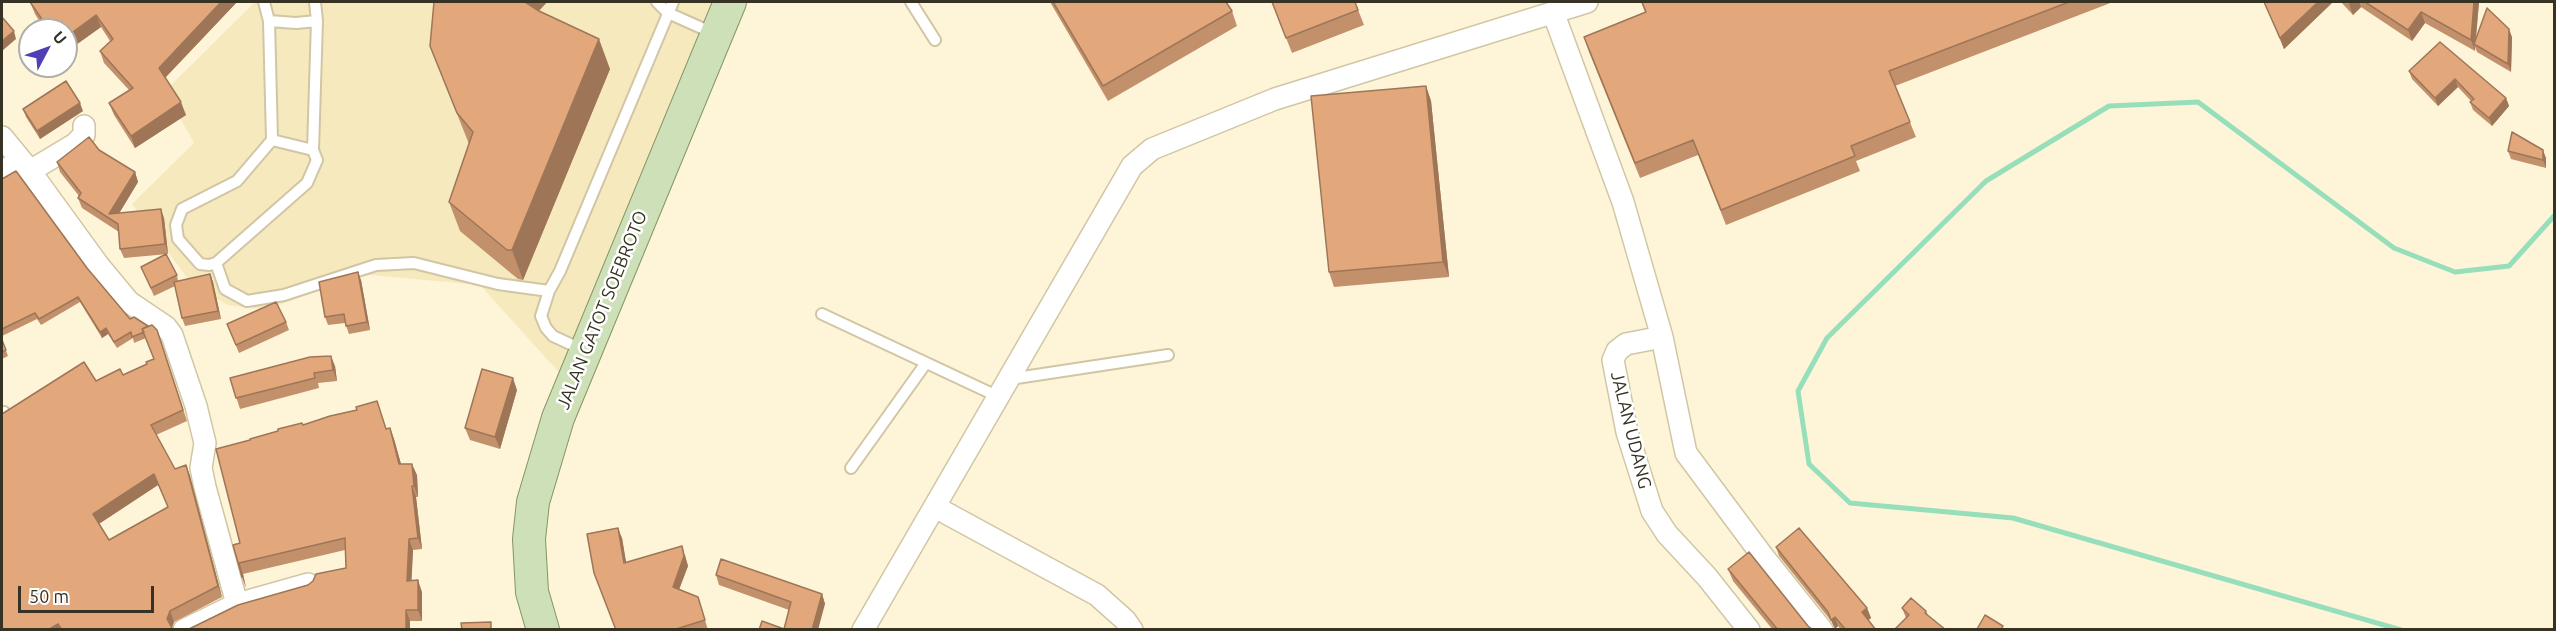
<!DOCTYPE html>
<style>
body{margin:0}
#map{position:relative;width:2556px;height:631px;overflow:hidden;background:#fef5d9;font-family:Ubuntu,sans-serif}
canvas{display:block}
.frame{position:absolute;inset:0;border:3px solid #363224;pointer-events:none}
.north{position:absolute;left:18px;top:18px;width:60px;height:60px;box-sizing:border-box;background:#fff;border:2px solid #afada7;border-radius:50%;rotate:49deg;font-size:16px;font-weight:700;line-height:24px;text-align:center;color:#363224}
.north::after{content:'';display:block;margin:auto;width:21px;height:27px;background:#4f40b7;clip-path:polygon(50% 0,100% 100%,50% 72%,0 100%)}
.scale{position:absolute;left:18px;top:586px;width:136px;height:27px;box-sizing:border-box;border:3px solid #363224;border-top:0;padding-left:8px;font-size:18px;line-height:21px;white-space:nowrap;color:#363224;-webkit-text-stroke:4px #fff;paint-order:stroke}
</style>
<div id="map">
<canvas width="2556" height="631"></canvas>
<div class="frame"></div>
<div class="north">U</div>
<div class="scale">50 m</div>
</div>
<script>
const ctx = document.querySelector('canvas').getContext('2d');
ctx.lineJoin = 'round';
function fill(path, color) { ctx.fillStyle = color; ctx.fill(path, 'evenodd'); }
const poly = rows => new Path2D(rows.map(r => 'M' + r).join(''));
function stroke(path, color, width, dash) { ctx.strokeStyle = color; ctx.lineWidth = width; ctx.lineCap = dash ? 'butt' : 'round'; ctx.setLineDash(dash || []); ctx.stroke(path); }
function drawText(font, color, halo, rows, align = 'center') {
  ctx.font = font + ' Ubuntu,sans-serif'; ctx.lineWidth = 5; ctx.setLineDash([]); ctx.textBaseline = 'middle'; ctx.strokeStyle = halo; ctx.fillStyle = color; for (const [text, x, y, turn = 0] of rows) {
    ctx.save(); ctx.translate(x, y); ctx.rotate((+turn || 0) * Math.PI / 180); ctx.textAlign = isNaN(turn) ? turn : align; if (halo) ctx.strokeText(text, 0, 0); ctx.fillText(text, 0, 0); ctx.restore();
  }
}
fill(poly([
 [255,2,715,2,564,378,480,285,359,274,267,310,228,305,194,287,132,204,194,143,165,91]
]), '#f6e9be');
stroke(poly([
 [2401,630,2013,518,1850,503,1809,464,1798,391,1827,338,1986,181,2109,106,2198,102,2394,248,2455,272,2509,266,2554,216]
]), '#97dfba', 5);
const lane = poly([
 [264,2,269,21,296,23,317,21,315,2],
 [657,2,668,13,713,33],
 [911,2,935,40],
 [269,21,272,140,237,181,182,209,176,225,178,239,200,264,209,265,216,263,307,183,317,160,313,150,272,140],
 [313,150,317,21],
 [216,263,225,289,247,301,284,295,376,265,414,263,498,284,549,291,560,271,673,2],
 [549,291,541,316,546,328,553,336,583,350],
 [822,314,999,397],
 [1010,379,1168,355],
 [2,414,4,412],
 [851,468,926,363]
]);
const street = poly([
 [1553,12,1623,202,1662,337,1686,453,1762,555,1822,630],
 [2,137,30,171,99,266,129,302,166,327,172,335,196,406,205,443,201,468,205,487,237,604,184,630],
 [30,171,75,144,84,135,84,126],
 [2,172,20,160],
 [1662,337,1626,344,1617,351,1613,360,1627,432,1652,511,1667,534,1707,577,1749,630],
 [935,507,1097,595,1125,620,1132,630],
 [237,604,308,584],
 [863,630,1132,166,1152,149,1275,99,1587,2]
]);
const primary = poly([
 [543,630,532,592,529,539,533,502,558,418,730,2]
]);
stroke(lane, '#d1c6a4', 14);
stroke(street, '#d1c6a4', 24);
stroke(primary, '#849564', 34);
stroke(lane, '#fff', 10);
stroke(street, '#fff', 21);
stroke(primary, '#cee0b7', 32);
fill(poly([
 [30,2,237,2,165,78,186,115,135,148,114,115,109,103,129,90,104,63,100,51,110,41,101,27,66,52,66,30,43,27,35,14],
 [434,2,547,2,539,11,610,69,523,280,518,279,460,231,449,202,469,144,430,46],
 [1050,2,1226,2,1232,11,1237,26,1108,101],
 [1272,2,1355,2,1364,25,1292,53],
 [1641,2,2113,2,1895,86,1916,137,1856,161,1860,171,1726,225,1698,155,1640,178,1589,52,1584,37,1645,12],
 [2264,2,2333,2,2284,49],
 [2341,2,2479,2,2476,40,2512,37,2511,72,2477,52,2475,47,2475,51,2425,23,2412,41,2361,7,2353,15],
 [2440,42,2506,98,2509,106,2492,126,2473,110,2470,102,2471,101,2458,87,2438,106,2412,79,2409,71],
 [1426,86,1431,101,1449,277,1334,287,1329,272],
 [23,109,83,111,40,139,26,117],
 [99,150,135,172,138,182,119,213,164,218,168,254,124,258,120,249,119,232,82,208,78,198,79,196,60,172,57,162],
 [2508,151,2546,158,2546,168,2511,159],
 [2,179,87,268,130,319,161,341,187,421,156,435,175,469,186,465,190,476,222,597,174,622,172,627,173,630,2,630,96,381,123,375,147,364,154,360,146,338,134,343,133,338,117,348,108,334,102,338,80,302,41,325,37,319,2,336],
 [158,485,168,507,109,540,99,524],
 [141,267,177,275,178,281,210,274,213,282,221,319,185,326,182,318,175,286,154,296],
 [361,280,370,330,349,334,345,323,328,325,325,317],
 [286,322,289,330,239,353,227,324],
 [2,340,8,356,2,359],
 [335,366,337,381,318,383,319,388,240,409,230,378],
 [517,390,500,449,470,440,465,428],
 [303,425,387,429,390,428,394,439,401,464,417,475,418,497,416,497,422,549,413,550,411,581,422,592,422,621,410,621,410,630,187,630,308,585,346,568,345,550,243,574,246,588,233,545,240,543,250,440],
 [622,538,626,563,685,555,688,566,679,590,698,597,708,630,616,630],
 [1776,547,1867,608,1871,618,1868,620,1876,630,1841,630,1838,626,1835,629,1832,622,1779,556],
 [1728,569,1808,626,1813,630,1773,630,1733,581],
 [716,575,822,594,825,604,784,629,789,610,719,585],
 [1902,608,1926,611,1928,615,1906,618]
]), '#c2906b');
fill(poly([
 [221,2,237,2,163,80,159,68],
 [518,2,547,2,526,24],
 [2318,2,2333,2,2284,49,2280,38],
 [2351,2,2359,2,2361,7,2353,15,2349,4],
 [2474,2,2479,2,2475,45,2474,44,2475,51,2471,40],
 [2421,12,2425,23,2412,41,2408,30],
 [96,15,101,27,66,52,66,37],
 [2509,29,2512,37,2511,72,2508,64],
 [14,31,16,39,2,51,2,41],
 [599,39,610,69,523,280,512,250],
 [2455,79,2458,87,2438,106,2435,98],
 [1426,86,1431,101,1449,277,1443,262],
 [2506,98,2509,106,2492,126,2489,118],
 [181,102,186,115,135,148,131,136],
 [80,103,83,111,40,139,37,131],
 [2543,150,2546,158,2546,168,2543,160],
 [135,172,138,182,114,222,109,214],
 [161,209,164,218,168,254,165,244],
 [358,272,361,280,370,330,367,322],
 [210,274,213,282,221,319,218,311],
 [106,328,108,334,102,338,100,332],
 [331,356,335,366,337,381,333,370],
 [513,378,517,390,500,449,495,437],
 [390,428,394,439,404,475,399,464],
 [412,464,417,475,418,497,414,486],
 [186,465,190,476,222,597,218,586],
 [154,474,158,485,97,525,93,514],
 [412,486,416,497,422,549,418,538],
 [618,528,622,538,628,573,624,563],
 [409,539,413,550,411,592,407,581],
 [682,546,688,566,676,597,673,587],
 [239,563,243,574,246,588,242,577],
 [418,580,422,592,422,621,418,610],
 [822,594,825,604,818,630,812,630],
 [1867,608,1871,618,1866,622,1862,612],
 [406,610,410,621,410,630,406,630],
 [170,611,174,622,171,630,167,619],
 [1835,617,1838,626,1835,629,1831,620],
 [58,624,60,630,48,630]
]), '#9e7657');
const building = poly([
 [30,2,221,2,159,68,181,102,131,136,109,103,133,88,100,51,113,39,96,15,66,37,66,30,40,30,46,25,30,2],
 [434,2,525,2,539,11,599,39,512,250,507,250,449,202,473,132,457,113,430,46,434,2],
 [1053,2,1226,2,1232,11,1103,86,1053,2],
 [1272,2,1355,2,1358,10,1286,38,1272,2],
 [1642,2,2069,2,1889,71,1910,122,1851,146,1855,156,1721,210,1693,140,1635,163,1584,37,1646,12,1642,2],
 [2264,2,2318,2,2280,38,2264,2],
 [2365,2,2474,2,2471,40,2421,12,2408,30,2365,2],
 [2487,8,2509,29,2508,64,2474,44,2487,8],
 [2,17,14,31,2,41,2,17],
 [2440,42,2506,98,2489,118,2470,102,2474,99,2455,79,2435,98,2409,71,2440,42],
 [66,81,80,103,37,131,23,109,66,81],
 [1426,86,1443,262,1329,272,1311,96,1426,86],
 [2512,132,2543,150,2543,160,2508,151,2512,132],
 [89,137,99,150,135,172,109,214,161,209,165,244,120,249,118,224,78,198,81,193,57,162,89,137],
 [16,171,87,268,130,319,134,317,148,326,142,329,144,332,132,337,131,332,114,342,106,328,100,332,78,297,39,319,35,313,2,329,2,179,16,171],
 [166,254,177,275,151,288,141,267,166,254],
 [358,272,367,322,346,326,344,314,325,317,319,282,358,272],
 [210,274,218,311,182,318,174,282,210,274],
 [276,302,286,322,236,345,227,324,276,302],
 [152,325,157,330,183,410,151,425,175,469,186,465,218,586,170,611,167,619,173,630,62,630,58,624,48,630,2,630,2,414,84,362,96,381,120,369,123,375,147,364,146,362,154,359,142,329,152,325],
 [154,474,168,507,109,540,93,514,154,474],
 [2,340,6,350,2,352,2,340],
 [331,356,333,370,314,373,315,378,236,398,230,378,310,357,331,356],
 [482,369,513,378,495,437,465,428,482,369],
 [377,401,386,429,390,428,399,464,412,464,414,486,412,486,418,538,409,539,407,581,418,580,418,610,406,610,406,630,187,630,238,605,308,585,313,581,316,574,346,568,345,538,239,563,242,577,233,545,240,543,216,449,250,440,250,439,278,431,278,429,302,423,303,425,330,416,357,410,356,407,377,401],
 [618,528,624,563,682,546,684,556,673,587,698,597,705,620,673,630,616,630,594,573,587,534,618,528],
 [1799,528,1867,608,1862,612,1876,630,1846,630,1835,617,1831,620,1828,612,1776,547,1799,528],
 [1749,552,1808,626,1813,630,1778,630,1728,569,1749,552],
 [721,559,822,594,812,630,759,630,762,621,784,629,791,602,716,575,721,559],
 [1911,598,1926,611,1925,613,1946,630,1894,630,1909,615,1902,608,1911,598],
 [1985,615,2003,626,2001,630,1977,629,1985,615],
 [491,622,491,630,462,630,461,623,491,622]
]);
fill(building, '#e2a87c');
stroke(building, '#9e7657', 1.5);
drawText('18px', '#363224', '#fff', [
 ["JALAN GATOT SOEBROTO",602,310,-68],
 ["JALAN UDANG",1631,430,76]
]);
</script>
